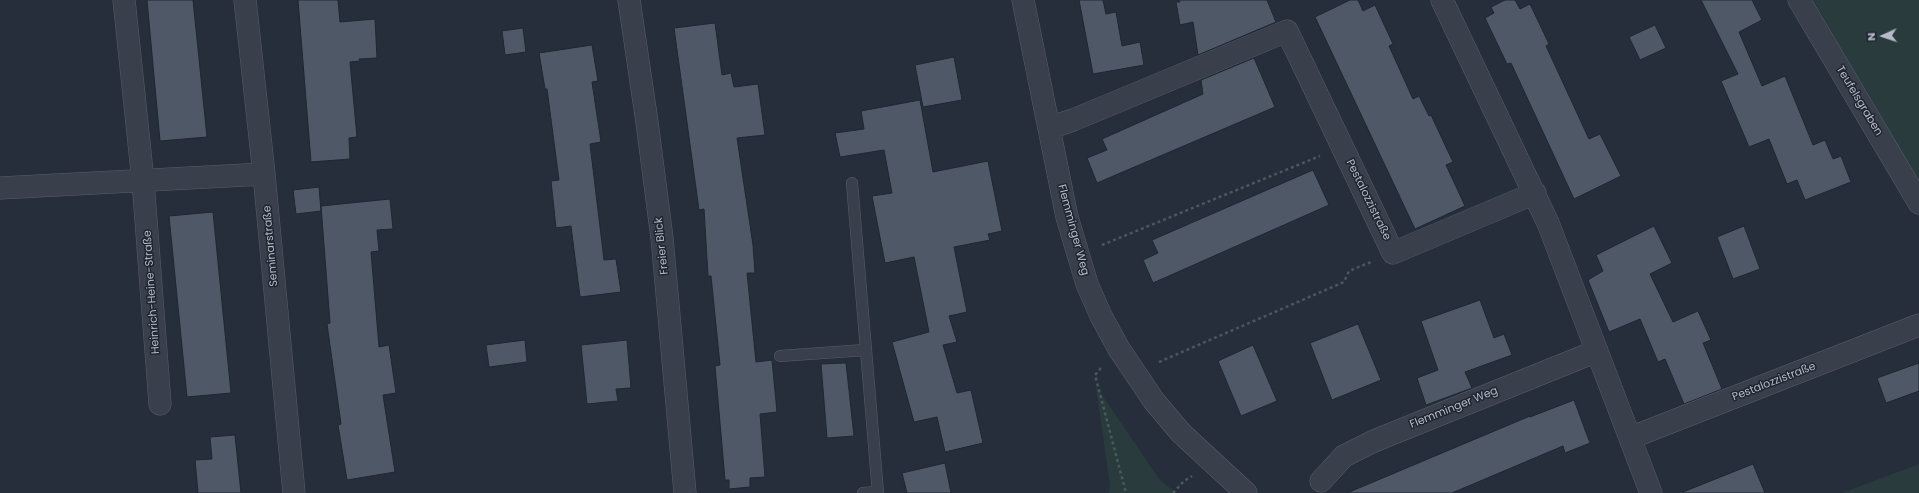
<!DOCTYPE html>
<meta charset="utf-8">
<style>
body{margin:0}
#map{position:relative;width:1919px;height:493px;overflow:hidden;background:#262e3b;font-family:Poppins,sans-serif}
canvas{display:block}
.north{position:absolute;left:1863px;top:16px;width:40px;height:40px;-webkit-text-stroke:3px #1f2530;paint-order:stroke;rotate:267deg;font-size:11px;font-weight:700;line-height:16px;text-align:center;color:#b5bbc7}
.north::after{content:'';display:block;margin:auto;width:14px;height:18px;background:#b5bbc7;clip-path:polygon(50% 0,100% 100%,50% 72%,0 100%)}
</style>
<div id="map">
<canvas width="1919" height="493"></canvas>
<div class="north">N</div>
</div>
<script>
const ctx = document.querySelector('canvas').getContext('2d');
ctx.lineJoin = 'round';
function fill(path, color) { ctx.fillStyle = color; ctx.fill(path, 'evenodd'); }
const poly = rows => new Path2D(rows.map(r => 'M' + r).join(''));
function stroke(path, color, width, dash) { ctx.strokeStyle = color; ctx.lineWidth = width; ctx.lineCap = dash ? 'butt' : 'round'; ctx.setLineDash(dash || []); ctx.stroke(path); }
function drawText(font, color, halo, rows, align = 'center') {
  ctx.font = font + ' Poppins,sans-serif'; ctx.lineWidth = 3; ctx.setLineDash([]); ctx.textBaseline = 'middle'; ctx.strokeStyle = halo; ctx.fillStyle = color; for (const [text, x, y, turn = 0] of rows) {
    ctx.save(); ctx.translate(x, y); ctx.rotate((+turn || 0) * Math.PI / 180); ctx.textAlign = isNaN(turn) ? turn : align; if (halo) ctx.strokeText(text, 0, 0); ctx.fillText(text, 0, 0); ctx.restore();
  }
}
fill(poly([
 [1813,0,1919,0,1919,186,1864,89],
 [1096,386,1159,479,1176,493,1108,493,1110,486],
 [1919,464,1919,493,1842,493]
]), '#293b3d');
const building = poly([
 [147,0,193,0,207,137,160,141,147,0],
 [298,0,338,0,340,22,375,19,377,58,359,59,360,61,350,62,357,137,349,138,350,159,311,162,298,0],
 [1079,0,1103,0,1106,14,1116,12,1122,46,1140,42,1144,65,1093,74,1079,0],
 [1179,0,1267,0,1276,22,1198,55,1193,22,1180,25,1176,2,1180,2,1179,0],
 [1350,0,1358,0,1363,11,1375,5,1393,44,1389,46,1413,99,1419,96,1429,116,1431,115,1453,162,1446,165,1465,206,1415,229,1315,17,1350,0],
 [1505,0,1515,0,1520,9,1530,4,1549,44,1546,46,1589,139,1600,134,1621,176,1574,199,1511,63,1507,64,1485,18,1494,13,1491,7,1505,0],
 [1701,0,1752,0,1762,20,1739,32,1762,86,1785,76,1813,145,1825,140,1833,159,1841,156,1851,182,1805,200,1797,180,1787,184,1769,139,1749,147,1721,81,1738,74,1701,0],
 [715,23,722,75,731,73,734,87,758,84,765,135,737,138,753,245,755,273,747,273,756,362,772,360,777,412,760,414,765,477,750,478,750,487,729,489,729,480,725,480,715,366,720,365,711,276,708,276,704,209,699,210,674,28,715,23],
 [1655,25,1666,48,1640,60,1629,37,1655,25],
 [523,28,526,52,505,55,502,31,523,28],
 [592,45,598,81,592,82,601,142,590,144,604,260,616,259,621,292,580,297,571,226,556,228,551,181,559,180,547,89,545,89,539,53,592,45],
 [954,57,962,100,923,107,915,65,954,57],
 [1254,58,1275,107,1097,183,1087,158,1107,150,1102,139,1203,94,1201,80,1254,58],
 [920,100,933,172,988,161,1002,231,988,234,990,240,954,247,967,312,949,316,957,342,943,345,957,393,971,390,983,443,945,452,937,417,914,422,892,342,929,332,914,257,885,263,872,196,892,193,884,150,840,157,835,133,864,129,861,111,920,100],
 [1313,170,1329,205,1153,283,1143,260,1158,253,1152,240,1313,170],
 [319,187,321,211,296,214,293,190,319,187],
 [390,199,393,229,377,230,379,251,371,252,379,347,389,345,396,393,383,395,395,472,347,480,338,425,341,424,327,324,330,323,321,206,390,199],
 [213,212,231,393,187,397,169,216,213,212],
 [1654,226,1672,263,1650,274,1673,322,1698,311,1711,340,1703,343,1722,389,1684,404,1665,359,1658,362,1640,319,1609,332,1588,280,1603,271,1596,255,1654,226],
 [1744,226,1760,269,1733,279,1717,237,1744,226],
 [1480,300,1494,338,1504,334,1512,355,1465,372,1472,388,1426,405,1417,378,1438,370,1421,321,1480,300],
 [1358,324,1381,380,1332,400,1310,343,1358,324],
 [525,340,527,362,489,367,486,345,525,340],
 [627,340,631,388,616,389,618,401,587,404,581,345,627,340],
 [1253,345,1277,401,1241,416,1218,361,1253,345],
 [846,363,854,436,827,438,821,364,846,363],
 [1919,363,1919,391,1886,403,1877,378,1919,363],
 [1574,400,1590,443,1565,453,1563,446,1452,493,1347,493,1530,416,1530,417,1574,400],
 [235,435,241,493,198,493,195,460,212,459,210,437,235,435],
 [945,463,951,493,907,493,902,473,945,463],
 [1753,464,1765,493,1683,493,1683,492,1753,464]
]);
fill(building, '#4e5867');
stroke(building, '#202732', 1);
const service = poly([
 [852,183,878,493],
 [780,356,865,350],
 [863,493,878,492]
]);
const minor = poly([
 [124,0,143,181,160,404],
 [245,0,264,174,294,493],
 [629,0,647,122,662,238,685,493],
 [1023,0,1067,217,1087,284,1101,316,1119,349,1154,401,1181,433,1246,493],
 [1442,0,1548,223,1651,493],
 [1799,0,1919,203],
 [1049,128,1073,120,1287,31,1393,253,1535,193],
 [0,188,264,174],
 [1630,438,1919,325],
 [1321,481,1344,456,1374,441,1597,351]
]);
stroke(service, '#575e69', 12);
stroke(minor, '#575e69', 23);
stroke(poly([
 [1102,245,1320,156],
 [1159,362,1344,282,1349,271,1371,262],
 [1101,368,1095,375,1126,493],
 [1173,493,1184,481,1192,476]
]), '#48585b', 2.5, [3, 3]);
stroke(service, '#39404b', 11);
stroke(minor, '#39404b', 22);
drawText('11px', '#b5bbc7', '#1f2530', [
 ["Teufelsgraben",1859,101,59],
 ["Pestalozzistraße",1368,200,64],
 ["Flemminger Weg",1073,230,75],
 ["Seminarstraße",271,246,-95],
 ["Freier Blick",662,246,-96],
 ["Heinrich-Heine-Straße",152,292,-94],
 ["Pestalozzistraße",1774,382,-21],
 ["Flemminger Weg",1454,408,-22]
]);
</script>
